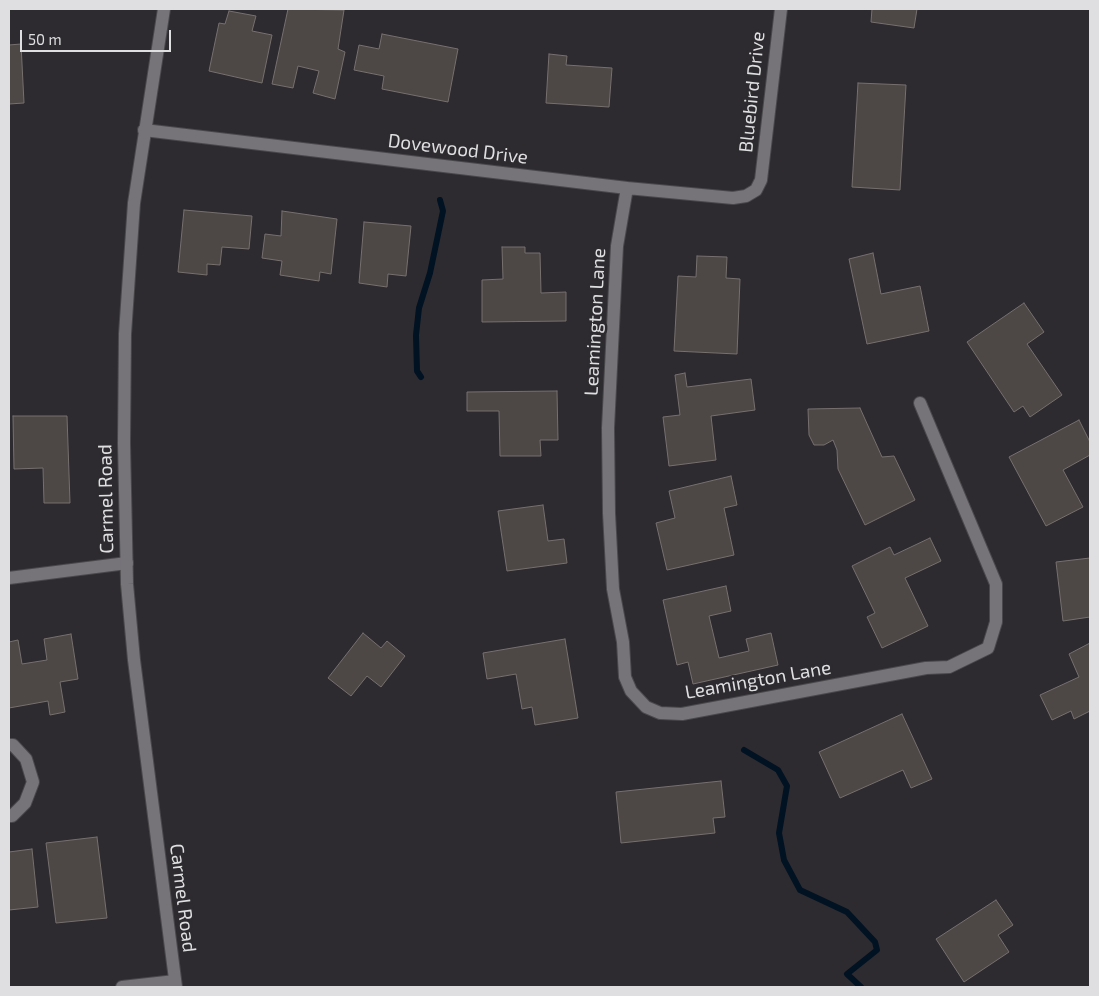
<!DOCTYPE html>
<style>
body{margin:0}
#map{position:relative;width:1099px;height:996px;overflow:hidden;background:#2d2b2f;font-family:"Exo 2",sans-serif}
canvas{display:block}
.frame{position:absolute;inset:0;border:10px solid #dfdee1;pointer-events:none}
.scale{position:absolute;left:20px;top:30px;width:151px;height:22px;box-sizing:border-box;border:2px solid #dfdee1;border-top:0;padding-left:6px;font-size:15px;line-height:18px;white-space:nowrap;color:#dfdee1;-webkit-text-stroke:4px #2d2b2f;paint-order:stroke}
</style>
<div id="map">
<canvas width="1099" height="996"></canvas>
<div class="frame"></div>
<div class="scale">50 m</div>
</div>
<script>
const ctx = document.querySelector('canvas').getContext('2d');
ctx.lineJoin = 'round';
const poly = rows => new Path2D(rows.map(r => 'M' + r).join(''));
function stroke(path, color, width, dash) { ctx.strokeStyle = color; ctx.lineWidth = width; ctx.lineCap = dash ? 'butt' : 'round'; ctx.setLineDash(dash || []); ctx.stroke(path); }
function fill(path, color) { ctx.fillStyle = color; ctx.fill(path, 'evenodd'); }
function drawText(font, color, halo, rows, align = 'center') {
  ctx.font = font + ' "Exo 2",sans-serif'; ctx.lineWidth = 5; ctx.setLineDash([]); ctx.textBaseline = 'middle'; ctx.strokeStyle = halo; ctx.fillStyle = color; for (const [text, x, y, turn = 0] of rows) {
    ctx.save(); ctx.translate(x, y); ctx.rotate((+turn || 0) * Math.PI / 180); ctx.textAlign = isNaN(turn) ? turn : align; if (halo) ctx.strokeText(text, 0, 0); ctx.fillText(text, 0, 0); ctx.restore();
  }
}
stroke(poly([
 [421,377,417,371,416,335,419,308,430,273,443,211,440,200],
 [744,750,778,770,787,786,779,833,784,860,800,890,847,912,875,942,877,950,847,974,861,987]
]), '#011223', 6);
const building = poly([
 [288,9,344,10,338,49,345,52,335,99,313,93,319,71,298,66,293,88,272,84,288,9],
 [872,9,917,9,914,28,871,22,872,9],
 [229,11,256,16,252,31,272,35,262,83,209,71,219,23,225,24,229,11],
 [382,34,458,49,448,102,382,89,384,76,354,70,359,45,379,49,382,34],
 [21,44,24,103,9,104,9,45,21,44],
 [549,54,567,56,566,65,612,68,609,107,546,103,549,54],
 [858,83,906,85,900,190,852,187,858,83],
 [184,210,252,216,249,249,222,247,220,265,207,264,207,275,178,272,184,210],
 [282,211,337,219,331,274,320,272,319,281,280,275,282,261,262,258,265,234,281,236,282,211],
 [364,222,411,226,406,276,388,274,387,287,359,283,364,222],
 [502,247,525,247,525,253,540,253,541,293,566,292,566,321,482,322,482,280,503,279,502,247],
 [873,253,881,294,920,286,929,331,867,344,849,259,873,253],
 [697,256,727,257,726,278,740,279,737,354,674,351,678,276,696,277,697,256],
 [1024,303,1044,332,1027,344,1062,395,1030,417,1023,406,1014,412,967,342,1024,303],
 [685,373,687,387,751,379,755,410,711,416,716,460,669,466,663,417,680,415,675,375,685,373],
 [557,391,558,440,540,440,541,456,500,456,499,411,467,411,467,392,557,391],
 [860,408,882,457,894,456,915,500,865,525,838,469,837,450,833,440,824,445,814,445,809,435,808,409,860,408],
 [13,416,67,416,70,503,44,503,43,468,14,469,13,416],
 [1079,420,1090,442,1090,455,1063,470,1083,507,1046,526,1009,457,1079,420],
 [731,476,737,505,724,508,734,555,667,570,656,523,675,518,669,491,731,476],
 [543,505,548,541,564,539,567,563,507,571,498,511,543,505],
 [930,538,941,561,905,578,928,626,882,648,867,617,875,613,852,566,890,547,894,555,930,538],
 [1090,558,1090,617,1063,621,1056,562,1090,558],
 [726,586,731,611,709,616,719,658,749,651,746,639,771,633,778,665,693,684,688,662,677,665,663,600,726,586],
 [363,633,381,648,387,641,405,656,381,687,367,676,351,696,328,678,363,633],
 [71,634,78,679,60,682,65,712,50,715,48,701,9,708,9,642,18,640,22,664,47,660,44,639,71,634],
 [565,639,578,718,535,725,532,707,522,709,516,674,487,679,483,653,565,639],
 [1090,643,1090,711,1074,719,1071,711,1052,720,1040,695,1079,677,1069,654,1090,643],
 [902,714,932,779,911,788,903,770,840,798,819,752,902,714],
 [721,781,725,817,713,818,715,833,621,843,616,792,721,781],
 [97,837,107,918,56,923,46,843,97,837],
 [32,849,38,907,9,910,9,852,32,849],
 [996,900,1013,925,998,935,1009,952,964,982,936,939,996,900]
]);
fill(building, '#4d4746');
stroke(building, '#76706f', 1);
const service = poly([
 [9,745,13,745,26,759,33,782,25,803,12,816,9,816]
]);
const minor = poly([
 [144,130,627,188,733,198,746,196,756,190,761,180,781,9],
 [627,188,617,246,608,428,609,513,613,589,623,642,625,677,631,691,646,707,660,713,682,714,926,668,949,667,988,648,996,622,996,584,920,403],
 [9,578,127,563],
 [122,987,175,981]
]);
const secondary = poly([
 [164,9,134,203,125,334,124,443,127,584,134,660,176,987]
]);
stroke(service, '#4a484c', 14);
stroke(minor, '#4a484c', 14);
stroke(secondary, '#4a484c', 14);
stroke(service, '#767479', 12);
stroke(minor, '#767479', 12);
stroke(secondary, '#767479', 12);
drawText('19px', '#dfdee1', '#2d2b2f', [
 ["Bluebird Drive",752,92,-84],
 ["Dovewood Drive",458,149,7],
 ["Leamington Lane",595,322,-87],
 ["Carmel Road",106,499,-91],
 ["Leamington Lane",758,680,-10],
 ["Carmel Road",183,898,83]
]);
</script>
